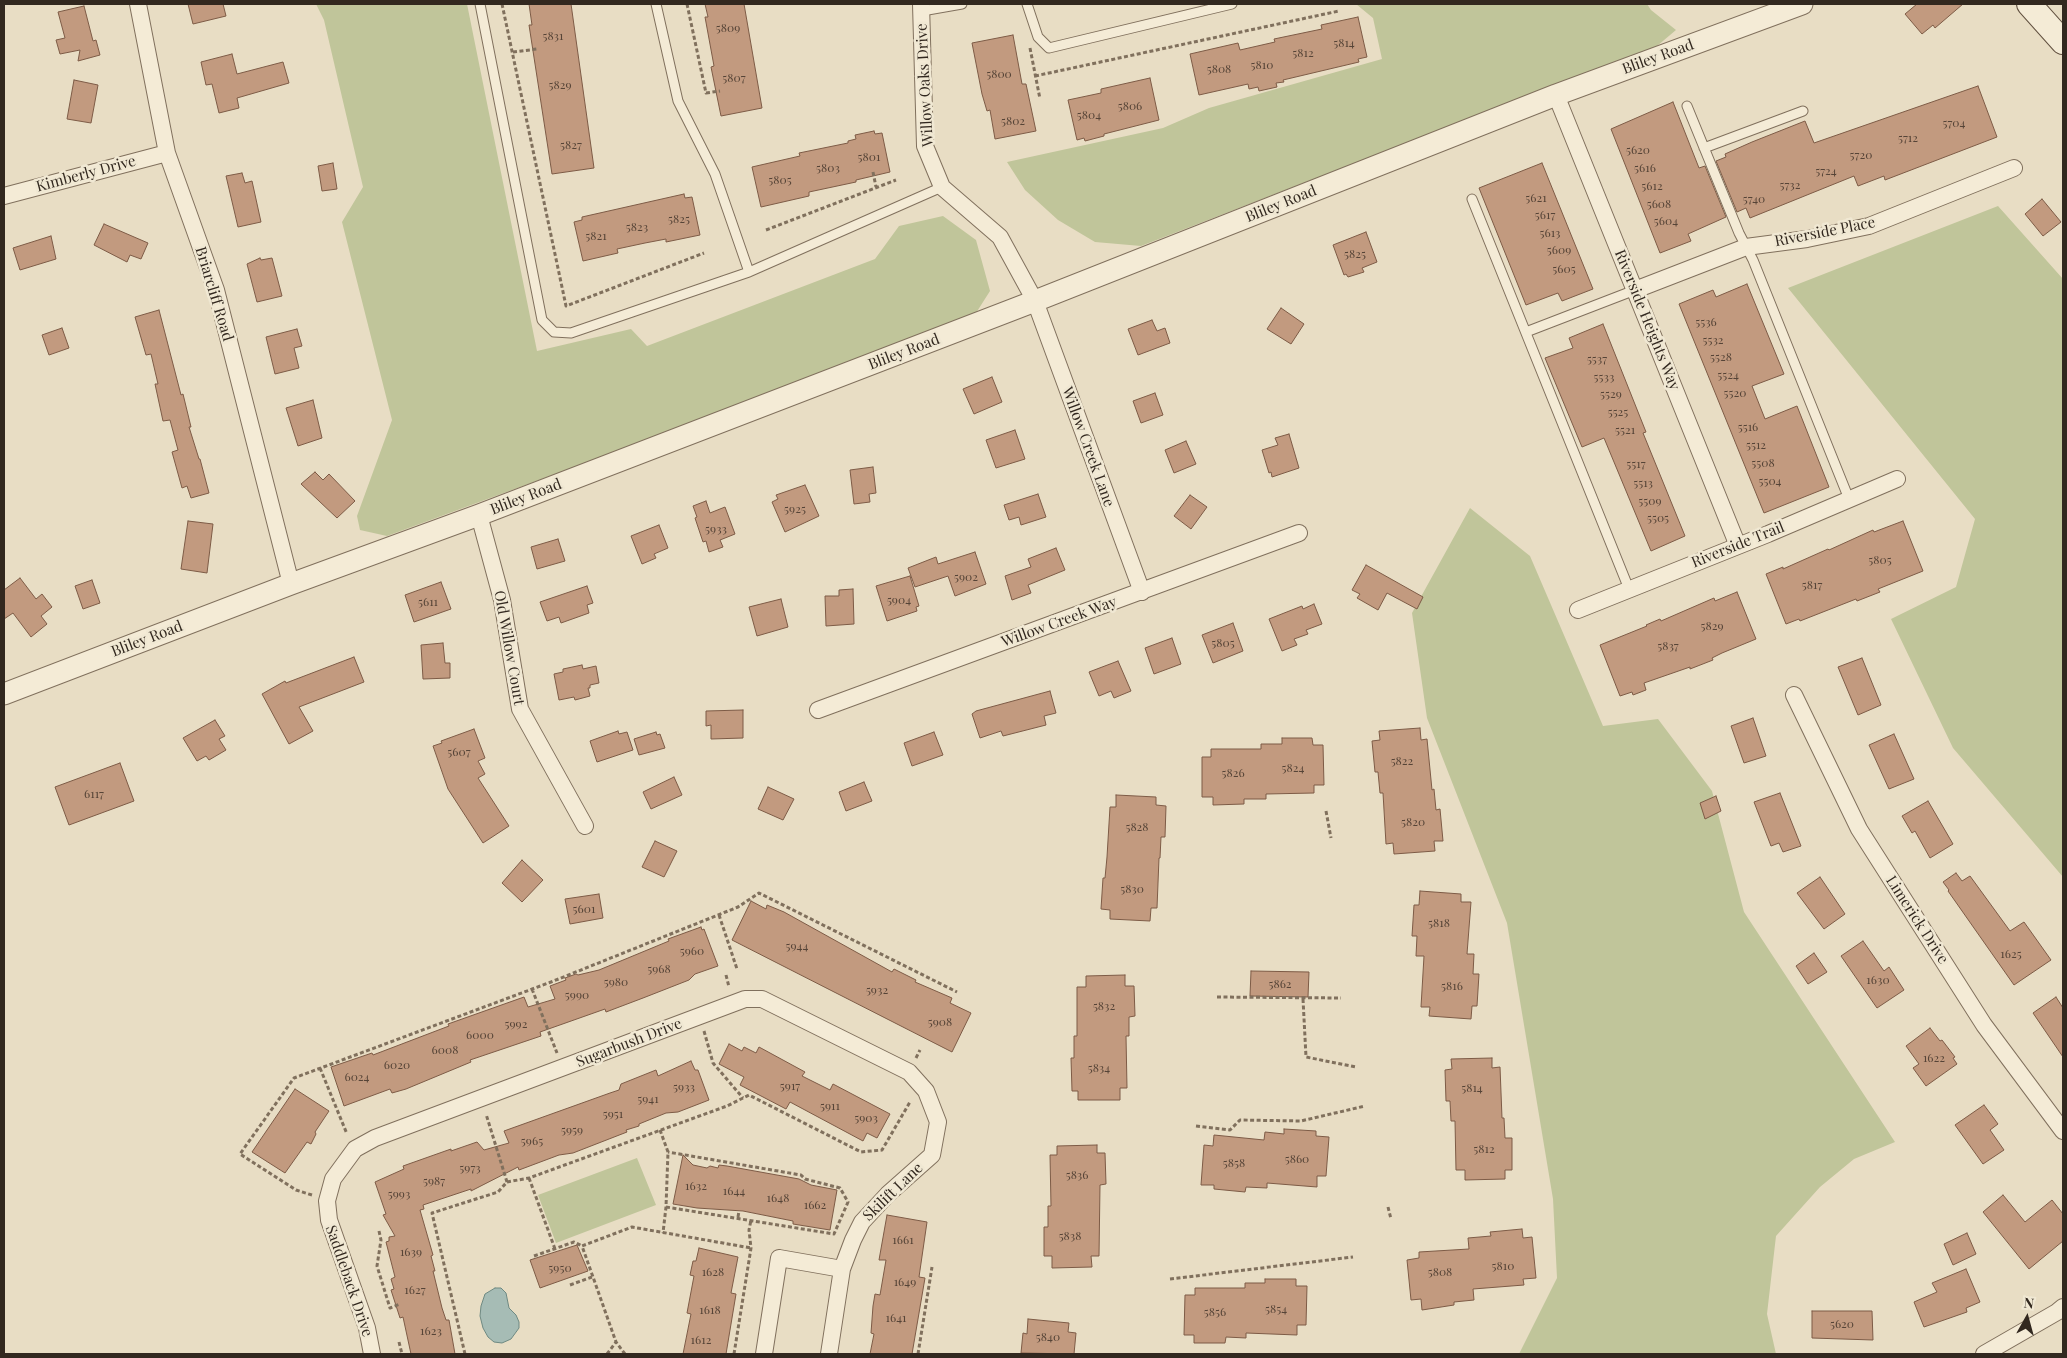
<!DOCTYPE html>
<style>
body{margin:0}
#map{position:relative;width:2067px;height:1358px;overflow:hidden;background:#e8ddc4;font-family:"Playfair Display",serif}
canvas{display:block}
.frame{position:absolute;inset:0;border:5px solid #32281f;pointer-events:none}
.north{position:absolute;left:2002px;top:1293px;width:50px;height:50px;-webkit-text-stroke:4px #f0e8d3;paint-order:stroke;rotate:7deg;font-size:14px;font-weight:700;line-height:20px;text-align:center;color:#32281f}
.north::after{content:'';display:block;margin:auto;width:18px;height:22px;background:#32281f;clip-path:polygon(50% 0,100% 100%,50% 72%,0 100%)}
</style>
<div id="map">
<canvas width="2067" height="1358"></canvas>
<div class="frame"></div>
<div class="north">N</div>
</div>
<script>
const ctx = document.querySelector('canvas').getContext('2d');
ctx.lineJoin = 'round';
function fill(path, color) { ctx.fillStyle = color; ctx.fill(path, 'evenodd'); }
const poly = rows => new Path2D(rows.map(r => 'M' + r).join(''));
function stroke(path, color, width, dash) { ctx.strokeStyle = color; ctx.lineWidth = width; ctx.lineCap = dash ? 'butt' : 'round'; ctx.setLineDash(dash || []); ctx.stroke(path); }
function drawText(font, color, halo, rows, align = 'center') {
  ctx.font = font + ' "Playfair Display",serif'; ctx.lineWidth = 5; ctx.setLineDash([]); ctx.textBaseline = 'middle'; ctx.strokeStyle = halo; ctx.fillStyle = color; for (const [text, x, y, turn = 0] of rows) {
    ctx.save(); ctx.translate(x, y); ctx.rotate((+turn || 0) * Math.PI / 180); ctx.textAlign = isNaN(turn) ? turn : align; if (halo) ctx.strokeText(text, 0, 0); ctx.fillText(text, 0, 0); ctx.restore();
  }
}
fill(poly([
 [316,4,467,4,537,351,631,329,647,346,875,259,899,226,943,216,976,240,990,291,976,313,952,328,387,536,360,530,357,516,392,420,342,222,363,187,324,20],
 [1356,4,1647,4,1651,10,1676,30,1657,46,1141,246,1095,242,1058,220,1025,190,1007,162,1163,128,1209,108,1382,59,1373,18],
 [1998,206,2063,279,2063,877,1953,748,1891,619,1956,587,1975,519,1788,288],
 [1470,508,1530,556,1603,726,1658,719,1712,791,1744,912,1895,1142,1854,1159,1820,1187,1776,1236,1767,1314,1776,1354,1519,1354,1557,1278,1553,1199,1507,923,1427,718,1412,613],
 [637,1158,656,1205,556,1243,538,1195]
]), '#c0c59a');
const water = poly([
 [495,1288,501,1288,506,1293,509,1308,516,1315,519,1322,519,1328,511,1339,502,1343,494,1342,488,1337,483,1328,480,1316,481,1306,485,1294,495,1288]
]);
fill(water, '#a6bcb5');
stroke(water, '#6e8982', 1);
const building = poly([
 [188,4,223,4,226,16,193,24,188,4],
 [529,4,571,4,594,168,552,174,529,25,532,25,529,4],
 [705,4,744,4,762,108,721,116,711,67,714,66,705,17,708,17,705,4],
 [1917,4,1963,4,1935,28,1933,25,1922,34,1905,14,1917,4],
 [84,6,93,41,96,40,100,55,78,61,80,50,60,54,56,40,65,38,58,12,84,6],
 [1358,17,1367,57,1358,59,1359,62,1283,80,1284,82,1276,83,1277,87,1259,91,1258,87,1249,89,1248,84,1199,95,1190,54,1238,43,1240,50,1275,42,1274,39,1322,29,1321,25,1358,17],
 [1013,35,1022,84,1026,84,1036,131,995,139,990,110,987,111,982,94,972,43,1013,35],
 [232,54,237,74,283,62,289,83,237,98,239,108,219,113,212,84,206,85,201,62,232,54],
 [1150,78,1159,120,1104,134,1104,136,1085,141,1084,138,1077,140,1068,100,1101,93,1101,89,1150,78],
 [74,80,98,85,91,123,67,119,74,80],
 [1978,86,1997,137,1885,180,1884,176,1858,186,1854,176,1750,218,1746,208,1737,212,1716,161,1726,157,1725,154,1752,142,1805,121,1814,143,1978,86],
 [1673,102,1699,168,1705,166,1726,217,1688,234,1691,241,1660,253,1611,129,1673,102],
 [874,131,875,134,882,133,890,172,856,180,856,182,809,192,809,196,761,207,752,167,800,156,799,153,848,143,848,141,856,139,855,135,874,131],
 [333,163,337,189,322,191,318,166,333,163],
 [1542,163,1593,289,1562,301,1558,293,1526,305,1479,188,1542,163],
 [242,173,245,183,252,181,261,222,238,227,226,176,242,173],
 [684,194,685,198,692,197,700,235,666,242,666,239,645,243,617,249,618,253,583,261,574,222,582,220,582,217,684,194],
 [2042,199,2061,222,2043,236,2025,214,2042,199],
 [104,224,148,243,141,259,130,255,127,262,94,245,104,224],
 [1366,232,1377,262,1362,268,1364,272,1348,277,1346,274,1344,275,1333,245,1366,232],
 [51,236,56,259,20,270,13,248,51,236],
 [260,258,261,260,272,258,282,296,257,302,247,264,260,258],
 [1747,284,1784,374,1752,386,1765,419,1797,406,1829,487,1764,513,1679,304,1713,290,1716,297,1747,284],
 [1281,308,1304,324,1291,344,1267,329,1281,308],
 [159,310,181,395,183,394,191,427,189,427,199,459,200,459,209,493,191,498,187,486,182,488,172,452,178,450,170,420,163,421,155,384,158,384,151,354,146,355,135,317,159,310],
 [1152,320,1157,331,1165,328,1170,343,1138,355,1128,329,1152,320],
 [1603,324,1646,432,1643,433,1685,536,1651,551,1604,438,1582,447,1545,358,1573,348,1569,338,1603,324],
 [62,328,69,348,49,355,42,335,62,328],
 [297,329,302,346,294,348,299,368,275,374,266,337,297,329],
 [992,377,1002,402,974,414,963,389,992,377],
 [1155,393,1163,415,1141,423,1133,401,1155,393],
 [313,400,322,438,298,446,286,408,313,400],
 [1015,430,1025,459,996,468,986,440,1015,430],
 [1289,434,1299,468,1272,477,1271,472,1269,473,1262,450,1278,445,1275,438,1289,434],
 [1186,441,1196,464,1174,473,1165,450,1186,441],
 [873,467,876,493,869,494,870,502,854,504,850,470,873,467],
 [315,472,323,480,329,474,355,501,337,518,301,484,315,472],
 [805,485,819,516,785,532,772,502,778,499,776,495,805,485],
 [1038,494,1046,517,1021,525,1019,517,1009,520,1004,505,1038,494],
 [1190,495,1207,507,1191,529,1174,516,1190,495],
 [706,501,710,513,725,507,735,534,720,540,723,547,709,552,706,541,703,542,695,518,697,517,693,506,706,501],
 [188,521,213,524,207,573,181,569,188,521],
 [1903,521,1923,571,1878,589,1880,592,1857,601,1856,599,1800,621,1799,619,1786,624,1766,574,1783,567,1783,569,1828,549,1829,550,1873,530,1874,532,1903,521],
 [659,525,668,548,654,554,656,558,642,564,631,536,659,525],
 [558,539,565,561,537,569,531,547,558,539],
 [1056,548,1065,570,1028,585,1031,593,1012,600,1005,576,1031,567,1028,559,1056,548],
 [975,552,986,584,955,596,948,576,915,587,908,568,936,557,938,564,975,552],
 [1366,565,1423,597,1417,609,1387,593,1378,610,1357,598,1360,594,1352,590,1366,565],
 [910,576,919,606,916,607,917,611,887,621,876,586,910,576],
 [20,578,36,599,42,594,52,607,41,616,47,624,31,637,13,613,4,619,4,590,20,578],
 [92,580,100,603,83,609,75,586,92,580],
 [441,582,451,609,414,622,405,595,441,582],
 [587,586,593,603,587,605,589,613,561,623,559,617,547,621,540,602,587,586],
 [853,589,854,624,826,626,825,596,839,596,839,590,853,589],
 [1737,592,1756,639,1722,653,1712,658,1713,660,1690,669,1690,667,1644,683,1646,690,1633,695,1632,692,1620,696,1600,645,1647,626,1646,625,1660,619,1661,621,1714,598,1715,601,1737,592],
 [781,599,788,627,757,636,749,607,781,599],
 [1314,604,1322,624,1306,630,1308,634,1294,639,1297,645,1282,651,1269,619,1302,606,1303,609,1314,604],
 [1233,623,1243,651,1213,663,1202,635,1233,623],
 [1172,638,1181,664,1154,674,1145,648,1172,638],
 [443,643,445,663,450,663,450,678,423,679,421,645,443,643],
 [354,657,364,682,299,707,313,731,289,744,262,694,285,681,286,683,354,657],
 [1862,658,1881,705,1858,715,1838,667,1862,658],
 [1118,661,1131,691,1114,698,1111,691,1099,696,1089,672,1118,661],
 [582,665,583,669,596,666,599,683,590,685,590,688,588,688,590,696,575,700,574,697,559,700,554,674,563,672,563,669,582,665],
 [1050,691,1056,713,1044,716,1046,725,1003,736,1001,731,980,738,972,714,976,711,1050,691],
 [743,710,743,738,711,739,711,725,706,726,706,711,743,710],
 [1753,718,1766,756,1744,763,1731,726,1753,718],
 [215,720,225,736,219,739,226,750,209,760,206,756,197,761,183,738,215,720],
 [1420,728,1421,740,1427,739,1432,790,1434,789,1436,810,1440,809,1443,841,1434,841,1435,851,1394,854,1393,843,1386,844,1383,793,1380,793,1378,772,1375,772,1372,741,1380,740,1379,731,1420,728],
 [474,729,485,758,478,761,485,774,478,778,509,826,483,843,448,789,433,746,442,743,441,741,474,729],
 [618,731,619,734,627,732,633,750,597,762,590,741,618,731],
 [656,732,657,735,660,734,665,748,639,755,634,739,656,732],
 [934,732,943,755,912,766,904,743,934,732],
 [1894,734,1914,779,1889,789,1869,745,1894,734],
 [1282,738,1312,738,1313,745,1323,745,1324,785,1314,785,1314,793,1266,794,1266,799,1244,799,1244,804,1213,805,1213,797,1202,797,1202,757,1211,757,1211,749,1261,749,1261,744,1282,744,1282,738],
 [120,763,134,801,69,825,55,787,120,763],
 [674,777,682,795,651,809,643,792,674,777],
 [864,782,872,801,846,811,839,792,864,782],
 [768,787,794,799,783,820,758,809,768,787],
 [1780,793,1801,846,1783,852,1779,843,1771,846,1754,802,1780,793],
 [1116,795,1156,797,1156,805,1166,806,1165,837,1161,837,1160,858,1159,858,1157,908,1151,908,1150,921,1110,919,1110,910,1101,909,1103,878,1105,878,1107,857,1110,807,1116,807,1116,795],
 [1716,796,1721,811,1705,819,1700,803,1716,796],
 [1928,801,1953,844,1930,858,1915,831,1912,833,1902,816,1928,801],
 [655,841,677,851,664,877,642,867,655,841],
 [522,860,543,880,522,902,502,883,522,860],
 [1956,873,1962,881,1970,876,2010,931,2024,922,2051,960,2014,985,1948,891,1949,890,1943,882,1956,873],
 [1820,877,1845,914,1824,929,1797,893,1820,877],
 [1420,891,1461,894,1461,902,1471,902,1467,954,1474,954,1473,974,1479,974,1477,1006,1472,1006,1471,1019,1429,1016,1430,1007,1421,1007,1424,956,1416,956,1417,936,1412,936,1414,905,1419,905,1420,891],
 [599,894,603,918,570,924,565,899,599,894],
 [751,901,766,909,767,905,784,912,892,972,894,969,916,980,915,982,952,998,950,1003,971,1013,952,1052,732,940,751,901],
 [701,927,702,930,704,929,718,966,695,974,689,980,643,998,606,1012,605,1009,540,1032,541,1036,470,1060,471,1062,406,1089,392,1093,390,1089,344,1106,331,1067,372,1053,373,1055,449,1026,448,1024,524,997,528,1007,555,999,550,986,566,980,565,978,576,974,578,975,599,970,669,941,668,939,701,927],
 [1863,941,1884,971,1889,967,1904,990,1877,1008,1841,956,1863,941],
 [1814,953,1827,972,1808,984,1796,966,1814,953],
 [1251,971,1309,972,1308,997,1250,996,1251,971],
 [1125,975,1125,986,1134,986,1135,1016,1129,1017,1129,1036,1126,1036,1127,1088,1120,1088,1120,1100,1078,1100,1078,1091,1072,1091,1071,1058,1074,1058,1074,1036,1077,1036,1077,987,1086,987,1086,976,1125,975],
 [2056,997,2063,1008,2063,1057,2033,1013,2056,997],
 [1930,1028,1940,1041,1942,1040,1955,1057,1953,1058,1957,1064,1926,1086,1913,1068,1919,1064,1906,1046,1930,1028],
 [729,1044,742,1051,744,1047,756,1053,759,1047,805,1072,802,1076,830,1090,833,1084,890,1114,877,1138,867,1133,863,1141,790,1102,786,1109,740,1085,744,1077,719,1064,729,1044],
 [1492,1058,1492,1068,1500,1067,1502,1118,1504,1118,1505,1138,1512,1138,1512,1170,1505,1170,1505,1179,1465,1180,1465,1170,1456,1170,1455,1121,1451,1121,1450,1101,1446,1101,1445,1070,1452,1069,1451,1059,1492,1058],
 [691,1061,695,1070,698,1070,709,1100,678,1112,666,1113,639,1124,639,1126,626,1130,627,1132,573,1153,559,1155,519,1170,518,1167,471,1191,471,1189,423,1205,424,1209,420,1210,433,1255,431,1256,435,1271,433,1271,442,1308,446,1320,449,1320,455,1354,411,1354,403,1317,400,1318,391,1290,394,1289,391,1279,395,1277,386,1242,389,1241,389,1237,395,1236,383,1215,386,1214,375,1182,404,1169,403,1166,451,1149,451,1151,477,1142,484,1150,509,1143,504,1131,610,1093,619,1090,621,1084,656,1070,658,1076,691,1061],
 [295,1089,329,1111,315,1132,316,1134,311,1144,307,1142,285,1173,252,1152,295,1089],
 [1984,1105,1998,1124,1990,1130,2004,1150,1983,1164,1955,1125,1984,1105],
 [1284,1129,1316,1131,1316,1136,1329,1137,1326,1176,1317,1176,1317,1187,1267,1183,1267,1188,1246,1187,1245,1192,1214,1189,1214,1185,1201,1185,1204,1145,1213,1146,1214,1135,1264,1140,1265,1132,1284,1134,1284,1129],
 [1097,1145,1097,1153,1105,1153,1106,1184,1100,1185,1099,1256,1091,1256,1092,1267,1052,1268,1052,1256,1044,1256,1044,1227,1048,1227,1048,1206,1051,1206,1050,1155,1057,1155,1057,1146,1097,1145],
 [683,1155,693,1165,707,1168,710,1166,718,1168,719,1165,727,1166,799,1179,811,1185,837,1190,830,1230,793,1224,793,1221,743,1211,697,1208,673,1204,683,1155],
 [2003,1195,2025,1222,2052,1200,2063,1214,2063,1241,2029,1269,1983,1212,2003,1195],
 [887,1215,927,1222,919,1277,925,1278,912,1354,870,1354,874,1334,871,1333,873,1306,875,1294,880,1295,886,1260,879,1260,887,1215],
 [1522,1229,1523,1238,1532,1237,1536,1278,1523,1279,1524,1285,1473,1289,1474,1300,1454,1302,1454,1305,1422,1310,1421,1299,1411,1300,1407,1260,1419,1258,1419,1252,1469,1249,1468,1238,1491,1236,1490,1232,1522,1229],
 [1967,1233,1976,1254,1953,1265,1944,1244,1967,1233],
 [577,1245,588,1271,540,1288,530,1260,577,1245],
 [699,1248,738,1257,731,1293,736,1294,726,1354,683,1354,691,1314,687,1313,694,1276,690,1275,693,1261,696,1261,699,1248],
 [1966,1269,1980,1302,1966,1308,1967,1312,1924,1327,1914,1302,1937,1292,1932,1283,1966,1269],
 [1265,1279,1296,1279,1296,1286,1307,1286,1306,1325,1297,1325,1297,1335,1246,1333,1246,1338,1226,1337,1225,1343,1194,1343,1194,1335,1184,1335,1185,1295,1195,1295,1195,1288,1245,1288,1245,1283,1265,1283,1265,1279],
 [1812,1311,1872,1311,1873,1340,1812,1338,1812,1311],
 [1028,1319,1069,1323,1068,1332,1076,1333,1074,1354,1021,1353,1023,1333,1027,1334,1028,1319]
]);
fill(building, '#c29a7f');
stroke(building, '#7d5b46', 1);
const service = poly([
 [480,4,542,320,554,332,571,333,749,272,942,187],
 [656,4,678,101,715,174,749,272],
 [1027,4,1038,37,1049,48,1232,4],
 [922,11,962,4],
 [1687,106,1739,233,1753,260,1849,499],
 [1704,148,1803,111],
 [1472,199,1629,589],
 [1526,332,1635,290]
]);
const minor = poly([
 [138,4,167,153,216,290,291,584],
 [921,4,925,146,942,187,1000,237,1035,301,1142,592],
 [1556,95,1738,546],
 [4,196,167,153],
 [1635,290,1746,247,1807,239,1869,226,2014,168],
 [479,515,502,600,520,709,585,826],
 [1578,610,1768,534,1897,479],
 [1794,695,1859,829,1984,1025,2063,1131],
 [818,710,1299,533],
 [372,1354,367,1328,329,1220,327,1201,333,1179,355,1149,375,1138,745,999,762,999,909,1072,926,1091,938,1122,932,1155,888,1194,862,1222,853,1240,842,1269,829,1354],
 [764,1354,779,1258,842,1269],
 [1984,1354,2057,1312,2063,1307]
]);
const tertiary = poly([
 [4,694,291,584,479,515,1035,301,1556,95,1802,4]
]);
const secondary = poly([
 [2029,4,2063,42]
]);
stroke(service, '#80705d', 11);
stroke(minor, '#80705d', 18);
stroke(tertiary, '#80705d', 23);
stroke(secondary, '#625140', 26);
stroke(poly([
 [502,4,566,306,704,253],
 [687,4,706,93,720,91],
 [1030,48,1040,99],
 [513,52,537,49],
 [1035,76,1339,11],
 [873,172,876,187],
 [766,230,896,180],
 [1326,811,1331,838],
 [719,915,737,969],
 [726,975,729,987],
 [532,989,557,1053],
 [1217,997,1341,998],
 [1303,999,1306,1057,1356,1067],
 [704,1031,713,1063,743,1098],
 [916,1058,920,1050],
 [320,1068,347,1134],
 [1196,1126,1230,1130,1240,1120,1301,1121,1365,1106],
 [660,1130,668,1152,666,1207,663,1233],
 [529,1178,555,1249],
 [507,1182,529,1178,727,1106,749,1095,861,1152,882,1150,910,1102],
 [312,1195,296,1190,240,1154,294,1078,551,982,738,907,759,893,957,992],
 [666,1207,834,1234,848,1202,840,1188,805,1179,801,1175,668,1152],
 [1388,1207,1391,1219],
 [738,1217,739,1211],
 [379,1231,381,1240,377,1266,390,1308,400,1304],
 [534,1256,574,1242,582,1246],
 [1170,1279,1353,1257],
 [570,1285,592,1277],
 [399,1342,402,1354],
 [465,1354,432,1213,498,1192,507,1182,486,1114],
 [607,1354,616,1342],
 [625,1354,616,1342,582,1246,632,1227,751,1248],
 [734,1354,751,1248,749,1230,751,1220],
 [918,1354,932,1267]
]), '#80705d', 3, [4, 2.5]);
stroke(service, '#f4ebd6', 9);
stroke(minor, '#f4ebd6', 16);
stroke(tertiary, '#f4ebd6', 21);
stroke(secondary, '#f4ebd6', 24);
drawText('12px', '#564437', null, [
 ["5809",728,28],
 ["5831",553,36],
 ["5814",1344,43],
 ["5812",1303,53],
 ["5810",1262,65],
 ["5808",1219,69],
 ["5800",999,74],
 ["5807",734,78],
 ["5829",560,85],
 ["5806",1130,106],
 ["5804",1089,115],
 ["5802",1013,121],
 ["5704",1954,123],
 ["5712",1908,138],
 ["5827",571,145],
 ["5620",1638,150],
 ["5720",1861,155],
 ["5801",869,157],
 ["5803",828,168],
 ["5616",1645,168],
 ["5724",1826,171],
 ["5805",780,180],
 ["5732",1790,185],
 ["5612",1652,186],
 ["5621",1536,198],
 ["5740",1754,199],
 ["5608",1659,204],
 ["5617",1545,215],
 ["5825",679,219],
 ["5604",1666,221],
 ["5823",637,227],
 ["5613",1550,233],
 ["5821",596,236],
 ["5609",1559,250],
 ["5825",1355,254],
 ["5605",1564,269],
 ["5536",1706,322],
 ["5532",1713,340],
 ["5528",1721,357],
 ["5537",1597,359],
 ["5524",1728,375],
 ["5533",1604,377],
 ["5520",1735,393],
 ["5529",1611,394],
 ["5525",1618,412],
 ["5516",1748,427],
 ["5521",1625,430],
 ["5512",1756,445],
 ["5508",1763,463],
 ["5517",1636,464],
 ["5504",1770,481],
 ["5513",1643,483],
 ["5509",1650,501],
 ["5925",795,509],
 ["5505",1658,518],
 ["5933",716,529],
 ["5805",1880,560],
 ["5902",966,577],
 ["5817",1812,585],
 ["5904",899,600],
 ["5611",428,602],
 ["5829",1712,626],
 ["5805",1223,643],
 ["5837",1668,646],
 ["5607",459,752],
 ["5822",1402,761],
 ["5824",1293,768],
 ["5826",1233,773],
 ["6117",94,794],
 ["5820",1413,822],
 ["5828",1137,827],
 ["5830",1132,889],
 ["5601",584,909],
 ["5818",1439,923],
 ["5944",797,946],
 ["5960",692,951],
 ["1625",2011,954],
 ["5968",659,969],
 ["1630",1878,980],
 ["5980",616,982],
 ["5862",1280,984],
 ["5816",1452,986],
 ["5932",877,990],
 ["5990",577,995],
 ["5832",1104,1006],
 ["5908",940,1022],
 ["5992",516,1024],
 ["6000",480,1035],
 ["6008",445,1050],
 ["1622",1934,1058],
 ["6020",397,1065],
 ["5834",1099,1068],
 ["6024",357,1077],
 ["5917",790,1086],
 ["5933",684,1087],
 ["5814",1472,1088],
 ["5941",648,1099],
 ["5911",830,1106],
 ["5951",613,1114],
 ["5903",866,1118],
 ["5959",572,1130],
 ["5965",532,1141],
 ["5812",1484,1149],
 ["5860",1297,1159],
 ["5858",1234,1163],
 ["5973",470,1168],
 ["5836",1077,1175],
 ["5987",434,1181],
 ["1632",696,1186],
 ["1644",734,1191],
 ["5993",399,1194],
 ["1648",778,1198],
 ["1662",815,1205],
 ["5838",1070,1236],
 ["1661",903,1240],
 ["1639",411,1252],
 ["5810",1503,1266],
 ["5950",560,1268],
 ["1628",713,1272],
 ["5808",1440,1272],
 ["1649",905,1282],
 ["1627",415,1290],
 ["5854",1276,1309],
 ["1618",710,1310],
 ["5856",1215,1312],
 ["1641",896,1318],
 ["5620",1842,1324],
 ["1623",431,1331],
 ["5840",1048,1337],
 ["1612",701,1340]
]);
drawText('15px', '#32281f', '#f0e8d3', [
 ["Bliley Road",1658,57,-20],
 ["Willow Oaks Drive",925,85,-93],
 ["Kimberly Drive",86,174,-15],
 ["Bliley Road",1281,204,-22],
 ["Riverside Place",1825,232,-11],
 ["Briarcliff Road",214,294,73],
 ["Riverside Heights Way",1647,320,68],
 ["Bliley Road",904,352,-21],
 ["Willow Creek Lane",1088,447,70],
 ["Bliley Road",526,497,-21],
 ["Riverside Trail",1738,545,-22],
 ["Willow Creek Way",1059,622,-20],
 ["Bliley Road",147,639,-21],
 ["Old Willow Court",509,648,80],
 ["Limerick Drive",1917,920,57],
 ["Sugarbush Drive",629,1043,-21],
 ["Skilift Lane",893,1192,-44],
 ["Saddleback Drive",349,1281,71]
]);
</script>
